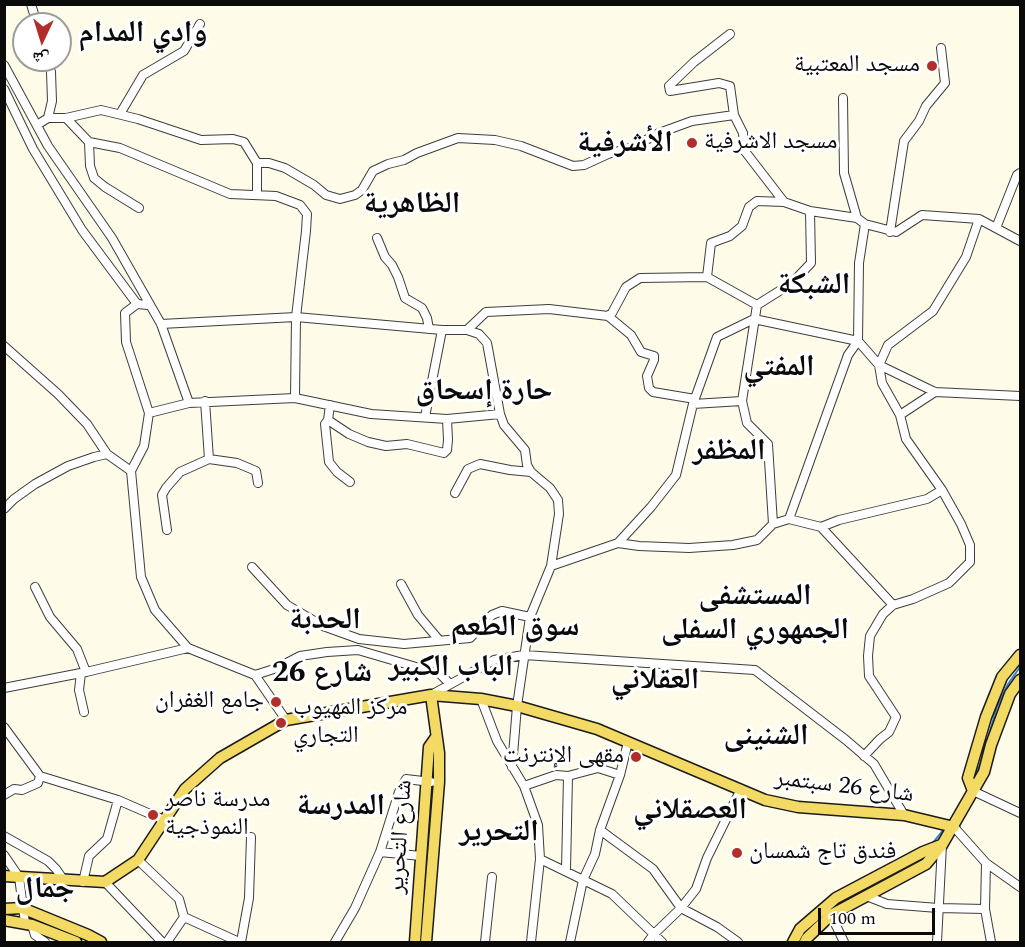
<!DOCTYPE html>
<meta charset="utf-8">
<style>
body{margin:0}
#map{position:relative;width:1025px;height:947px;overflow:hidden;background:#fefbe9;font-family:Spectral,"Noto Naskh Arabic",serif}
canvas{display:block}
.frame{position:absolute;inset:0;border:6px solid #0a0a0a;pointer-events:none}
.north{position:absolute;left:12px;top:12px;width:60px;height:60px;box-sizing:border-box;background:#fff;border:2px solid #9d9d9d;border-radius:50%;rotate:184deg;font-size:16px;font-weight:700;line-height:24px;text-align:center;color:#0a0a0a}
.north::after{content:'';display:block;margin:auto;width:21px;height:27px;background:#b22e2a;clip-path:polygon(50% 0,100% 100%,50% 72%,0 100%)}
.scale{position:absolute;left:818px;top:908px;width:117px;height:27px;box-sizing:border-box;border:3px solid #0a0a0a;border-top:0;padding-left:8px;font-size:18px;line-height:21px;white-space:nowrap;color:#0a0a0a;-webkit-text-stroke:4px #fff;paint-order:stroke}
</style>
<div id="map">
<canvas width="1025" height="947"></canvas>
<div class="frame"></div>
<div class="north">ش</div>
<div class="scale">100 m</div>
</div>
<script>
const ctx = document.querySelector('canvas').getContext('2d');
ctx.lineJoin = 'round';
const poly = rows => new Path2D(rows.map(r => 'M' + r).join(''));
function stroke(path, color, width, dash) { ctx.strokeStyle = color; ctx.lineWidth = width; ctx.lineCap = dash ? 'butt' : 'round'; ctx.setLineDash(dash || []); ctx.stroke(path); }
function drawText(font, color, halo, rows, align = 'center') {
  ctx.font = font + ' Spectral,"Noto Naskh Arabic",serif'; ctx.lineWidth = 6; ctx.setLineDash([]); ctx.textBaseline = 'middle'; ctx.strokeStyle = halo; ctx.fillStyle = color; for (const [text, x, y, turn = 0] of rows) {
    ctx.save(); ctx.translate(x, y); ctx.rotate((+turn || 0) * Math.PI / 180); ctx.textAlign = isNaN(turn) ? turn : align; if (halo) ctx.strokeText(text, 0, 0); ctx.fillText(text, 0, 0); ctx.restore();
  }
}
stroke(poly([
 [973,778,980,765,997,707,1008,684,1020,667],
 [932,844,945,828],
 [832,908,863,890]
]), '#3b84c6', 2);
const minor = poly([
 [31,4,37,24],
 [730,34,694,62,669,86,670,91,719,83,730,86,734,115,743,133,744,150,784,202],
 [47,60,51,72,52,101,48,118],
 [4,65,48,146,112,238,161,324,189,403],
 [4,89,33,149,82,230,137,304],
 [843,98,844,173,857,218],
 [120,114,143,75,184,51,200,24],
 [66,118,89,142,120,148,230,194,276,196,300,205,307,214,306,231,296,317,295,398],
 [37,125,48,118,66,118,101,110,138,119,201,140,233,139,244,142,257,163,257,195],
 [89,142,90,166,94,178,105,187,139,208],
 [257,163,269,163,285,168,314,185,326,195,340,199,355,195,362,190,373,171,388,164,404,160,417,153,458,138,495,140,521,146,573,166,584,165,608,154,633,147,659,133,692,121,734,115],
 [996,228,1017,175,1020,173],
 [890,232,904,141,919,121,926,106,945,83,941,48],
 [377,238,385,257,392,265,398,277,405,298,422,308,427,318,429,329],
 [707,277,757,305],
 [148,305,137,304,125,313,126,342,149,413,144,446,131,471,141,577,155,610,188,648,255,675,286,720],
 [608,316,631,335,641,352,654,356,654,360,647,376,649,388,653,392,695,399],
 [161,324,296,317,442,330,467,330,486,312,549,309,608,316,612,313,626,287,640,278,707,277,711,243,730,236,742,226,749,207,757,201,784,202,810,211,857,218,865,224],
 [467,330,479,334,487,343,500,414,504,425,525,450,527,465,531,472,550,488,558,500,559,514,551,566],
 [4,346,58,394,87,424,107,454],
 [935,392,900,415,882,383,879,365,935,392,1020,396],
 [693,404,742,401],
 [330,405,328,420,349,434,368,442,386,446,407,444,444,453,447,450,448,440,447,419],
 [149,413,189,403,295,398,371,414,447,419,500,414],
 [425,417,442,330],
 [328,420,325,424,329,462,337,472,350,482],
 [209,459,237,463,256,471,258,483],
 [455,493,468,469,480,464,510,470,531,472],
 [4,509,14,499,35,484,68,466,94,457,107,454,131,471],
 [789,519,821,527,839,520,927,499,942,490],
 [773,524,768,444,747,423,742,401,757,305,792,283,811,263,810,211],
 [821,527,893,605],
 [167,530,162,495,166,488,180,472,209,459,205,401],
 [618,543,639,546,689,548,733,545,757,540,773,524,789,519,848,355,858,341,859,263,865,224,896,232,922,215,979,219,1020,241],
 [252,567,287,605,323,626,359,639,404,644,470,638,492,615,502,611,530,617],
 [401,584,418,615,439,640],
 [35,587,50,617,77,649,86,672],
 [81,673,79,690,84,712],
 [255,675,277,668,300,656,327,652,358,650,440,674,450,684],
 [4,688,86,672,188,648],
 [431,695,494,660,524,655,755,670,846,740,874,764,904,815],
 [481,699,497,741,524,786,538,825,540,859,531,942],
 [4,727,40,776,118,800,164,820],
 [864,756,880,739,889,732,896,717,869,676,868,656,870,636,883,614,893,605,913,599,949,583,970,562,970,545,961,524,942,490,906,439,900,415],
 [512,767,517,706,530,617,551,566,618,543,651,507,676,475,693,404,717,337,754,319,858,341,879,365,888,345,933,311,966,257,979,219],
 [524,786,556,775,568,776,598,768,620,775],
 [973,791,1020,813],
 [4,795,14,789,22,790,38,783,40,776],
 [954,827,986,863,1020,887],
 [600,830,653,869,681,908,717,927,738,942],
 [4,836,48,861,56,869,63,879],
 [380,852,421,856],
 [4,855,19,877,25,923],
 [540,859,612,894,662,942],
 [138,860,179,899,184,917,167,942],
 [986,863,985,909,991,942],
 [566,870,568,776],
 [83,882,89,856,107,839,118,800],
 [105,882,162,942],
 [869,897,887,904,938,908,985,909],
 [831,915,844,942],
 [184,917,239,942],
 [32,925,35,935,45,942],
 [241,942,249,898,251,837],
 [335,942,355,908,380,852,399,792,406,779,431,782],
 [485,942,492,877],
 [570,942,583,880,595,854,600,830,620,775,628,742],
 [648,942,654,934,681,908,696,889,707,858,741,789],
 [937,942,942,845]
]);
const major = poly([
 [973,791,968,778,986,717,1002,677,1020,655],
 [4,876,105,882,138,860,185,789,220,758,286,720,431,695,481,699,517,706,597,729,765,800,798,807,904,815,954,827],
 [4,909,22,908,88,935,101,942],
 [4,920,32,925,76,942],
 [415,942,429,747,436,737],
 [426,942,439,782,439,753,431,695],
 [793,942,800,929,836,898,923,852,941,845],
 [805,942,807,938,831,915,926,864,942,845,984,772,991,745,1010,694,1020,680]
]);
stroke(minor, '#3d3d3d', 10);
stroke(major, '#1b1b1b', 13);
stroke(minor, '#fff', 8);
stroke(major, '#f2da65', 10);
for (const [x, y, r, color] of [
 [932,66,6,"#b22e2a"],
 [692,143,6,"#b22e2a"],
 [276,702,6,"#b22e2a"],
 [281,723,6,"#b22e2a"],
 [636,757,6,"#b22e2a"],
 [153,815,6,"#b22e2a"],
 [737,853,6,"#b22e2a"]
]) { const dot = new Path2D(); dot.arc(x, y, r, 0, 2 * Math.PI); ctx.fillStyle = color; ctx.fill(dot); stroke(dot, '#fff', 2); }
drawText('24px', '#0a0a0a', '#fff', [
 ["مسجد المعتبية",920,66,"right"],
 ["مسجد الاشرفية",704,143],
 ["جامع الغفران",264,702,"right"],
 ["مركز المهيوب",293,709],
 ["التجاري",293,737],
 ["مقهى الإنترنت",624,757,"right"],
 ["مدرسة ناصر",165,801],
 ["النموذجية",165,829],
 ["فندق تاج شمسان",749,853]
], 'left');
drawText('24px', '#0a0a0a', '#fff', [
 ["شارع 26 سبتمبر",844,788,7],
 ["شارع التحرير",402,837,-86]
]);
drawText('bold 30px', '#0a0a0a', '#fff', [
 ["وادي المدام",143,35],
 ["الأشرفية",625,145],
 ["الظاهرية",412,206],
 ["الشبكة",814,287],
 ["المفتي",779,369],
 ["حارة إسحاق",484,393],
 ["المظفر",729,453],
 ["المستشفى",755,598],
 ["الجمهوري السفلى",755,632],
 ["الحدبة",325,622],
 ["سوق الطعم",515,629],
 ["الباب الكبير",451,669],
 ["شارع 26",322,675],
 ["العقلاني",655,682],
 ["الشنينى",766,738],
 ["المدرسة",341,808],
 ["العصقلاني",690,812],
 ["التحرير",499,834],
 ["جمال",45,891]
]);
</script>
